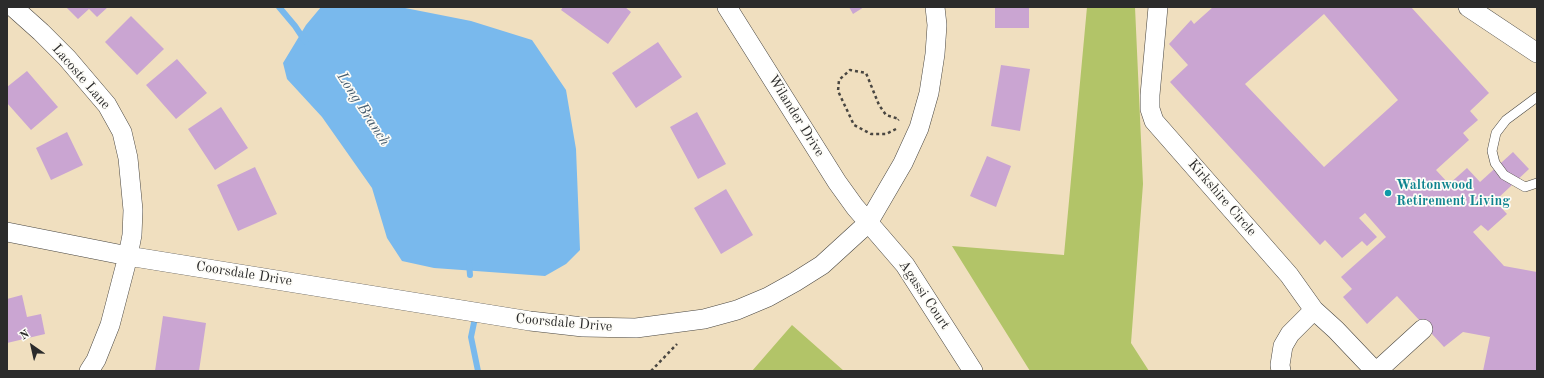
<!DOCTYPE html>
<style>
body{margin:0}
#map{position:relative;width:1544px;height:378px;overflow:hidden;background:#f0dfbf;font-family:"Old Standard TT",serif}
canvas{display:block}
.frame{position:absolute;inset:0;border:8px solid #2b2b2b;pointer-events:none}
.north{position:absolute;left:12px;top:326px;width:40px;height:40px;-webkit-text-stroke:3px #fdfcf7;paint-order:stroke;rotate:326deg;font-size:11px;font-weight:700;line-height:16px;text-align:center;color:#2b2b2b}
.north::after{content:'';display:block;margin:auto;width:14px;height:18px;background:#2b2b2b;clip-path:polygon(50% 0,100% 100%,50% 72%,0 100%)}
</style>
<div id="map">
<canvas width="1544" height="378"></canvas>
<div class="frame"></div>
<div class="north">N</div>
</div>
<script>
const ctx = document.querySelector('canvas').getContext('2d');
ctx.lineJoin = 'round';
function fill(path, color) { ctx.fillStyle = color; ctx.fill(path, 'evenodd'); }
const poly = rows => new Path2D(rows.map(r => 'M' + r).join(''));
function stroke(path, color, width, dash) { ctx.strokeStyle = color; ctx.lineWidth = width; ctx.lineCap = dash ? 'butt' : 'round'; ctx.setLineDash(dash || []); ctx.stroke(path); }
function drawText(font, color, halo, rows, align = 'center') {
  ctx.font = font + ' "Old Standard TT",serif'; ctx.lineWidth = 3.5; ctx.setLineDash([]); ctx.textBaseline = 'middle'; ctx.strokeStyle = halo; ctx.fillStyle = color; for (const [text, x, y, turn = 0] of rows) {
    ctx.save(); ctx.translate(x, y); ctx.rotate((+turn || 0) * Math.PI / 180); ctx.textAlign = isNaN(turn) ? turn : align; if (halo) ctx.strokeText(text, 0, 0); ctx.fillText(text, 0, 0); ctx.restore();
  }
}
fill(poly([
 [1087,7,1135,7,1143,184,1131,343,1149,371,1030,371,952,246,1064,255],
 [792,325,844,371,752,371]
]), '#b2c468');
fill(poly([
 [321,7,400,7,471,21,532,40,566,90,576,149,580,250,566,264,545,276,434,268,402,261,387,238,372,188,322,117,287,79,283,63,306,25]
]), '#79b9ed');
stroke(poly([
 [279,7,295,26,305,41],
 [469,263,470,275],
 [475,318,471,337,478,371]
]), '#79b9ed', 6);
fill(poly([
 [66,7,108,7,97,17,89,9,78,19],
 [563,7,625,7,631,12,608,44,561,10],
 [849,7,864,7,853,14],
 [995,7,1029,7,1029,28,995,28],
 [1213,7,1411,7,1489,93,1470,111,1478,120,1463,133,1469,140,1436,170,1449,184,1467,168,1480,182,1513,152,1529,169,1495,201,1507,214,1488,231,1481,225,1473,232,1504,266,1537,272,1537,371,1483,371,1490,337,1463,332,1444,347,1397,296,1367,324,1343,297,1352,289,1341,277,1386,237,1365,213,1359,218,1377,237,1367,246,1362,241,1342,258,1325,240,1320,245,1170,82,1188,65,1169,44,1191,20,1194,24],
 [1324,14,1398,100,1324,167,1245,84],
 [131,16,164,49,137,75,105,42],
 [658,42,682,77,636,108,612,73],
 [177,59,207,93,176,119,146,85],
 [1001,65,1030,69,1020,131,991,126],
 [27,71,58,107,31,130,7,103,7,87],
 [221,107,248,148,215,170,188,129],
 [697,112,726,164,698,179,670,127],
 [67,132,83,165,51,180,36,148],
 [987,156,1011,166,996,207,970,196],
 [255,167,277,214,238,231,217,185],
 [726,189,753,235,721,254,694,208],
 [22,295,27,317,41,314,45,334,7,343,7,299],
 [163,316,206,323,199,371,155,371]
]), '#caa5d2');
const service = poly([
 [1537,97,1506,120,1496,133,1492,151,1495,163,1504,175,1525,187,1537,183]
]);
const minor = poly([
 [13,7,41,32,67,58,107,105,122,132,128,158,133,210,132,235,128,256,110,325,96,360,89,371],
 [727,7,837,182,855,207,905,265,973,371],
 [1158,7,1150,95,1150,109,1154,121,1289,275,1314,310,1290,334,1283,346,1280,365,1281,371],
 [1468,7,1537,53],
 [7,232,128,256,530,321,583,327,636,328,704,319,737,310,768,297,795,282,822,265,868,223,903,163,919,128,929,93,935,54,937,25,935,7],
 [1314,310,1336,330,1375,371],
 [1377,371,1423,329]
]);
stroke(service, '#494641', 10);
stroke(minor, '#494641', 20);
stroke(poly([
 [896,129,886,134,871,134,854,125,838,91,839,80,850,70,866,73,879,105,886,115,899,119,898,120],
 [651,371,677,344]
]), '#494641', 2.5, [3, 3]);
stroke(service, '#fff', 9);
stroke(minor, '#fff', 19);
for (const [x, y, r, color] of [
 [1388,193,4,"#0f9aa8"]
]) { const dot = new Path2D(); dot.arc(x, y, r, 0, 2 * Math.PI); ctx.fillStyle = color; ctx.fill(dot); stroke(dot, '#fdfcf7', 1.5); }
drawText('14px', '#2b2b2b', '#fdfcf7', [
 ["Lacoste Lane",81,77,49],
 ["Wilander Drive",796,116,58],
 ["Kirkshire Circle",1222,198,49],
 ["Coorsdale Drive",244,274,9],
 ["Agassi Court",924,295,56],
 ["Coorsdale Drive",564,323,5]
]);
drawText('bold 14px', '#0d838f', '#fdfcf7', [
 ["Waltonwood",1396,185],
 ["Retirement Living",1396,201]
], 'left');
drawText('italic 15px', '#465d6f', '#fdfcf7', [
 ["Long Branch",363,109,57]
]);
</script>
